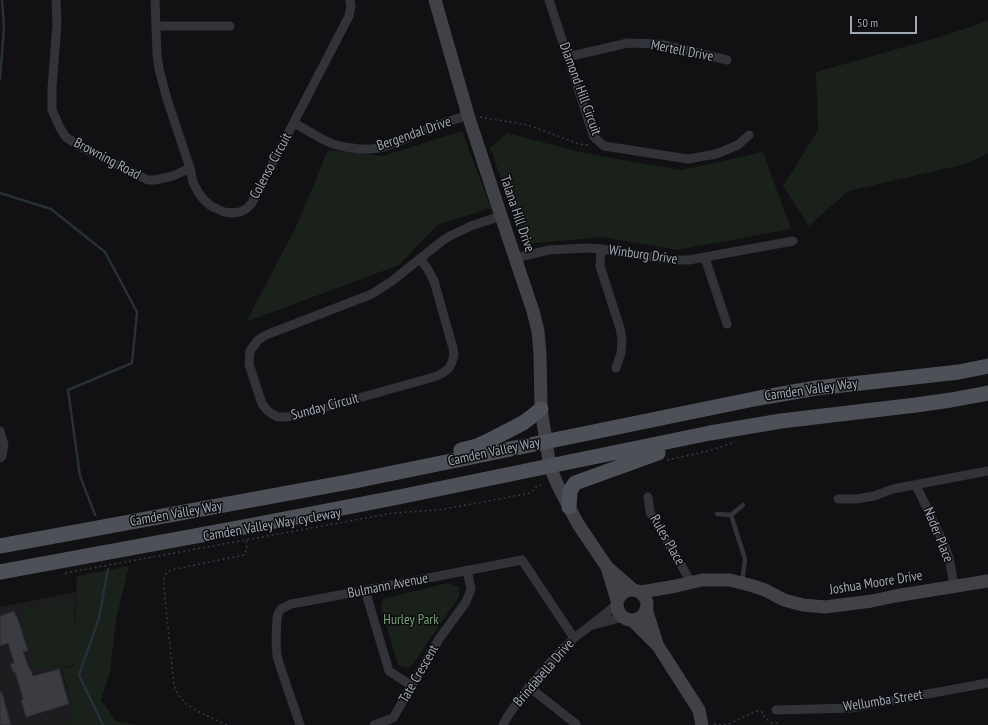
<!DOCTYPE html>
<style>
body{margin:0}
#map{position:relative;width:988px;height:725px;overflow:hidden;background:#111113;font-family:"PT Sans Narrow",sans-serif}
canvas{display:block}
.scale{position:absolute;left:850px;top:16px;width:67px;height:18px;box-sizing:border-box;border:2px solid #a1a8b5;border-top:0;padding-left:5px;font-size:12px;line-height:14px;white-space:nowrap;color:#a1a8b5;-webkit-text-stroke:3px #0c0c0e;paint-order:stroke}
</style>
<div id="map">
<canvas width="988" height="725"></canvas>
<div class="scale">50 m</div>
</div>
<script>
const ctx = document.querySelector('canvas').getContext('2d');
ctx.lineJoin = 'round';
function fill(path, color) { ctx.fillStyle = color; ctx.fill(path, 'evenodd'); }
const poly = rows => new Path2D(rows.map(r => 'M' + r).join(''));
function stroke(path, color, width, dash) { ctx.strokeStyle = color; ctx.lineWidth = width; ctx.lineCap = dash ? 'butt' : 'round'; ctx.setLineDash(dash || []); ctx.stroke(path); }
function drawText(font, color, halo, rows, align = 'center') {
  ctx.font = font + ' "PT Sans Narrow",sans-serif'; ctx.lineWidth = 3; ctx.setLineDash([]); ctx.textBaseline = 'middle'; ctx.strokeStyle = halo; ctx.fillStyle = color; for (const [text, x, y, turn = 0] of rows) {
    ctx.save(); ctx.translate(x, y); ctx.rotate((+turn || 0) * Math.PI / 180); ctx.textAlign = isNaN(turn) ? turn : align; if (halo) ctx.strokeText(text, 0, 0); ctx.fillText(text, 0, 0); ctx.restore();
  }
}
fill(poly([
 [76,592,72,666,61,669,71,705,68,725,0,725,0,607]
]), '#1d1d20');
fill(poly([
 [988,21,988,153,966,164,848,191,809,226,783,186,818,130,816,72,939,37],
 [462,131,491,208,437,225,399,265,246,322,296,227,328,150,383,156],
 [507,133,584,153,681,170,763,152,791,229,677,250,602,237,525,244,490,148],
 [129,566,116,620,110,672,101,700,116,721,138,725,68,725,71,705,62,669,72,667,73,664,33,670,23,609,70,600,75,623,77,576],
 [448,583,459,587,459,595,457,600,410,668,398,665,381,607,383,599]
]), '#19211a');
stroke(poly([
 [0,79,4,28,2,0],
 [0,193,51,209,105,252,137,312,132,363,68,390,80,476,95,515],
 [103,725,79,675,99,618,108,569]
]), '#263038', 2.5);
const building = poly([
 [14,611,16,617,17,616,28,651,23,652,29,668,30,668,33,676,59,669,69,704,26,717,21,700,23,699,15,672,13,672,10,664,14,663,8,643,0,646,0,616,14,611],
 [0,692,2,692,11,725,0,725,0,692]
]);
fill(building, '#3a3c41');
stroke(building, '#2b2b2f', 1);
stroke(poly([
 [480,117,528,125,579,144,588,145],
 [667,460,708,451,735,442],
 [65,573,393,513,438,510,488,501,531,493,537,486,545,484],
 [714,724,721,725,729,724,756,711,762,712,765,718,772,723,780,723],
 [227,725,197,711,185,703,177,693,174,685,164,588,164,577,167,573,171,570,244,555,247,549,246,540]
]), '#383a3f', 1.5, [2, 3]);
stroke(poly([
 [717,514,731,515,743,505],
 [731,515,745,559,742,583]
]), '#323338', 4.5);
stroke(poly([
 [56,0,57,24,52,88,52,110,60,128,66,137,73,142,89,151,148,180,155,180,173,176,190,168],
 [155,0,157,54,159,69,167,99,190,168,193,182,198,192,204,200,211,206,224,212,232,213,240,212,246,209,252,203,349,16,351,6,350,0],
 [549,0,594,137,604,146,688,159,716,154,738,145,749,135],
 [156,26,230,26],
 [567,57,628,43,660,44,727,60],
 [294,123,322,139,333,144,345,147,359,149,372,149,383,147,395,143,435,126,468,115],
 [601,249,600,266,620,328,622,340,621,353,616,368],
 [515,258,549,250,586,248,601,249,658,258,675,260,689,260,793,241],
 [705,258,727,324],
 [420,259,427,268,434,281,453,348,454,355,452,362,449,368,443,373,434,377,294,416,286,417,278,417,272,414,267,410,262,404,249,364,250,351,258,340,266,335,372,294,392,281,442,241,450,236,471,226,501,216],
 [0,431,4,445,3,450,2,456,0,458],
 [916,485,943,542,949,558,952,574,954,587],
 [648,497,650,512,691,582],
 [838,499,856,499,874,496,893,489,988,471],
 [365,590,389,671,412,686],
 [593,625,623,617],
 [529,687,576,724],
 [776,710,851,708,988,683],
 [300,725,281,669,277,656,276,642,277,618,278,614,281,609,291,604,324,598,522,560,574,638],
 [374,725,393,718,439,639,466,602,471,589,467,570],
 [503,725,509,714,529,687,554,658,574,638,590,626,616,605]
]), '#323338', 9);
stroke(poly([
 [435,0,468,115,501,216,533,311,538,331,540,354,541,409,550,467,558,486,578,524,607,567,617,600],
 [607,567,632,589],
 '617 605a15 15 0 1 1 30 0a15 15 0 1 1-30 0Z',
 [641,592,676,586,702,580,730,580,753,586,765,590,784,600,803,605,825,607,872,601,895,596,988,581],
 [646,609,657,644],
 [632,620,658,646,699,710,702,725]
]), '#404248', 13);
stroke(poly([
 [461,450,477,446,492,439,523,423,531,417,541,409],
 [569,507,570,491,575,483,658,453],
 [0,546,354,481,759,398,816,388,959,372,988,366],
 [0,572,244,527,399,497,710,433,781,421,916,405,951,400,988,393]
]), '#4d5057', 15);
drawText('14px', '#a1a8b5', '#0c0c0e', [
 ["Mertell Drive",682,51,11],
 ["Diamond Hill Circuit",580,89,70],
 ["Bergendal Drive",414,134,-19],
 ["Browning Road",107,159,28],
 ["Colenso Circuit",271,166,-62],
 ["Talana Hill Drive",517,214,71],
 ["Winburg Drive",643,255,8],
 ["Camden Valley Way",811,390,-8],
 ["Sunday Circuit",325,407,-15],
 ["Camden Valley Way",494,452,-12],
 ["Camden Valley Way",176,514,-10],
 ["Camden Valley Way cycleway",272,525,-10],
 ["Nader Place",938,535,68],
 ["Rules Place",667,540,60],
 ["Joshua Moore Drive",876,583,-9],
 ["Bulmann Avenue",388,586,-11],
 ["Brindabella Drive",544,673,-49],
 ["Tate Crescent",419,674,-60],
 ["Wellumba Street",883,701,-9]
]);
drawText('14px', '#76a277', '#0c0c0e', [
 ["Hurley Park",411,620]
]);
</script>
